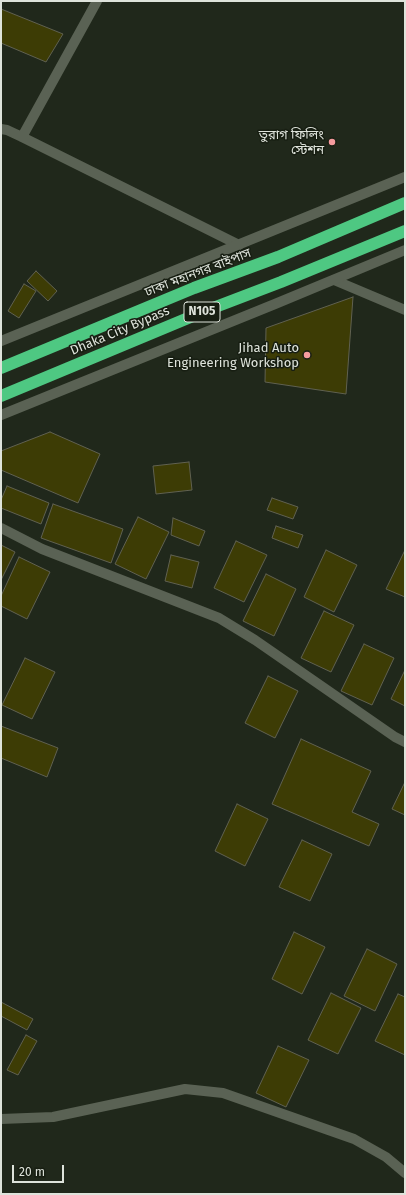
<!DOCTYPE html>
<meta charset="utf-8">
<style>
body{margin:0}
#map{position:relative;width:406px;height:1195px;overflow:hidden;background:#20281b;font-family:"Fira Sans",sans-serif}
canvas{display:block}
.frame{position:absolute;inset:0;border:2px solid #dee3db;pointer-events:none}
.scale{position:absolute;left:12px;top:1165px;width:52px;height:18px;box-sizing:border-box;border:2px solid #dee3db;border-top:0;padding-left:5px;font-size:12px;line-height:14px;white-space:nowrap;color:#dee3db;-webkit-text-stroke:3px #171e12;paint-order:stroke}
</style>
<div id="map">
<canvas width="406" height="1195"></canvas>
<div class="frame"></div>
<div class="scale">20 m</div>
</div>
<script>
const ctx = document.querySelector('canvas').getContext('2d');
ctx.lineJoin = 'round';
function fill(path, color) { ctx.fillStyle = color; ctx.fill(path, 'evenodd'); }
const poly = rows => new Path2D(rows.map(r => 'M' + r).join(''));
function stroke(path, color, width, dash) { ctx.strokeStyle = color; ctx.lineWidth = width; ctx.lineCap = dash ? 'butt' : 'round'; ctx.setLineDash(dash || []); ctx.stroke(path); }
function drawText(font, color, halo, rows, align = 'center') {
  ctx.font = font + ' "Fira Sans","Noto Sans Bengali",sans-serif'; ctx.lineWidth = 3; ctx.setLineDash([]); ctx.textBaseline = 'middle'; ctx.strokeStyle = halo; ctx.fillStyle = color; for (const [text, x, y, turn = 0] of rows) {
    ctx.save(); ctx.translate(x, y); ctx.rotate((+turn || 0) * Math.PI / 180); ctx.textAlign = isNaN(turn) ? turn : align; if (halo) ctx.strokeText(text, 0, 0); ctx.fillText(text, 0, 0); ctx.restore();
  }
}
const building = poly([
 [1,9,63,34,46,62,1,43,1,9],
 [36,271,57,291,48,301,27,281,36,271],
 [24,284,36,291,19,318,8,311,24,284],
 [353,297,346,394,265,382,266,328,353,297],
 [50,432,100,454,78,503,1,470,1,451,50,432],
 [189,462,192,490,156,494,153,466,189,462],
 [7,486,49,503,41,524,1,508,1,500,7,486],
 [272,498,298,507,293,519,267,510,272,498],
 [53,504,123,529,111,563,41,538,53,504],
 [138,517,169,532,146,579,115,564,138,517],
 [173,518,205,531,199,546,171,535,173,518],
 [276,526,303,535,298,548,272,538,276,526],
 [236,541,267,555,244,602,214,588,236,541],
 [1,545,15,552,1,580,1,545],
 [326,550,357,565,334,612,304,597,326,550],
 [405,550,405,597,386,589,405,550],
 [171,555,199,562,192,588,165,581,171,555],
 [19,557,50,572,27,619,1,606,1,596,19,557],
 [266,574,296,589,274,636,243,621,266,574],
 [324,611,354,625,331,672,301,658,324,611],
 [364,644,394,658,372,705,341,691,364,644],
 [25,658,55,672,32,719,2,705,25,658],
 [405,670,405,706,391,699,405,670],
 [268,676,298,691,275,738,245,723,268,676],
 [1,726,58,748,47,777,1,758,1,726],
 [301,739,371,771,352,812,379,824,369,846,272,804,301,739],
 [405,782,405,815,392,809,405,782],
 [237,804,268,819,245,866,215,851,237,804],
 [302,840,332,854,310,901,279,887,302,840],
 [294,932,325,947,302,994,272,979,294,932],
 [367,949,397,964,375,1011,344,996,367,949],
 [331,993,361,1008,338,1054,308,1040,331,993],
 [398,994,405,997,405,1055,375,1041,398,994],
 [1,1002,33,1019,27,1030,1,1016,1,1002],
 [26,1035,37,1041,18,1075,7,1070,26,1035],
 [278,1046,309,1060,286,1107,256,1093,278,1046]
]);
fill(building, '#3d3c05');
stroke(building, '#606151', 1);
stroke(poly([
 [1,129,7,130,22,137,239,245],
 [22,137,97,1],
 [334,280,405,310],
 [1,528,42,549,219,618,255,640,395,737,405,742],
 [1,1119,53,1117,185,1089,223,1093,354,1139,386,1157,405,1173]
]), '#5a6254', 10);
stroke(poly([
 [1,341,405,177],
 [1,415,275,304,405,250]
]), '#5a6254', 10);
stroke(poly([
 [1,368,194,288,278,257,405,203],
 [1,396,205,311,281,282,405,231]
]), '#4ec882', 12);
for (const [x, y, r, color] of [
 [332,142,4,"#f59b9e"],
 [307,355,4,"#f59b9e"]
]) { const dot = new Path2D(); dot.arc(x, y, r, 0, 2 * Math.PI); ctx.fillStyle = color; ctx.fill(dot); stroke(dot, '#171e12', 1.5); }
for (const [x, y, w] of [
 [202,312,36]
]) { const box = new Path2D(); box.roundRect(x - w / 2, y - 10, w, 20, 3); ctx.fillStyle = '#171e12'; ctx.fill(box); stroke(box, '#dee3db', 1); }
drawText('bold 12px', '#dee3db', null, [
 ["N105",202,312]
]);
drawText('13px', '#dee3db', '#171e12', [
 ["তুরাগ ফিলিং",324,135],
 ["স্টেশন",324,150],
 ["Jihad Auto",299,348],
 ["Engineering Workshop",299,363]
], 'right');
drawText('13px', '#dee3db', '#171e12', [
 ["ঢাকা মহানগর বাইপাস",198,273,-21],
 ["Dhaka City Bypass",120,331,-23]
]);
</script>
